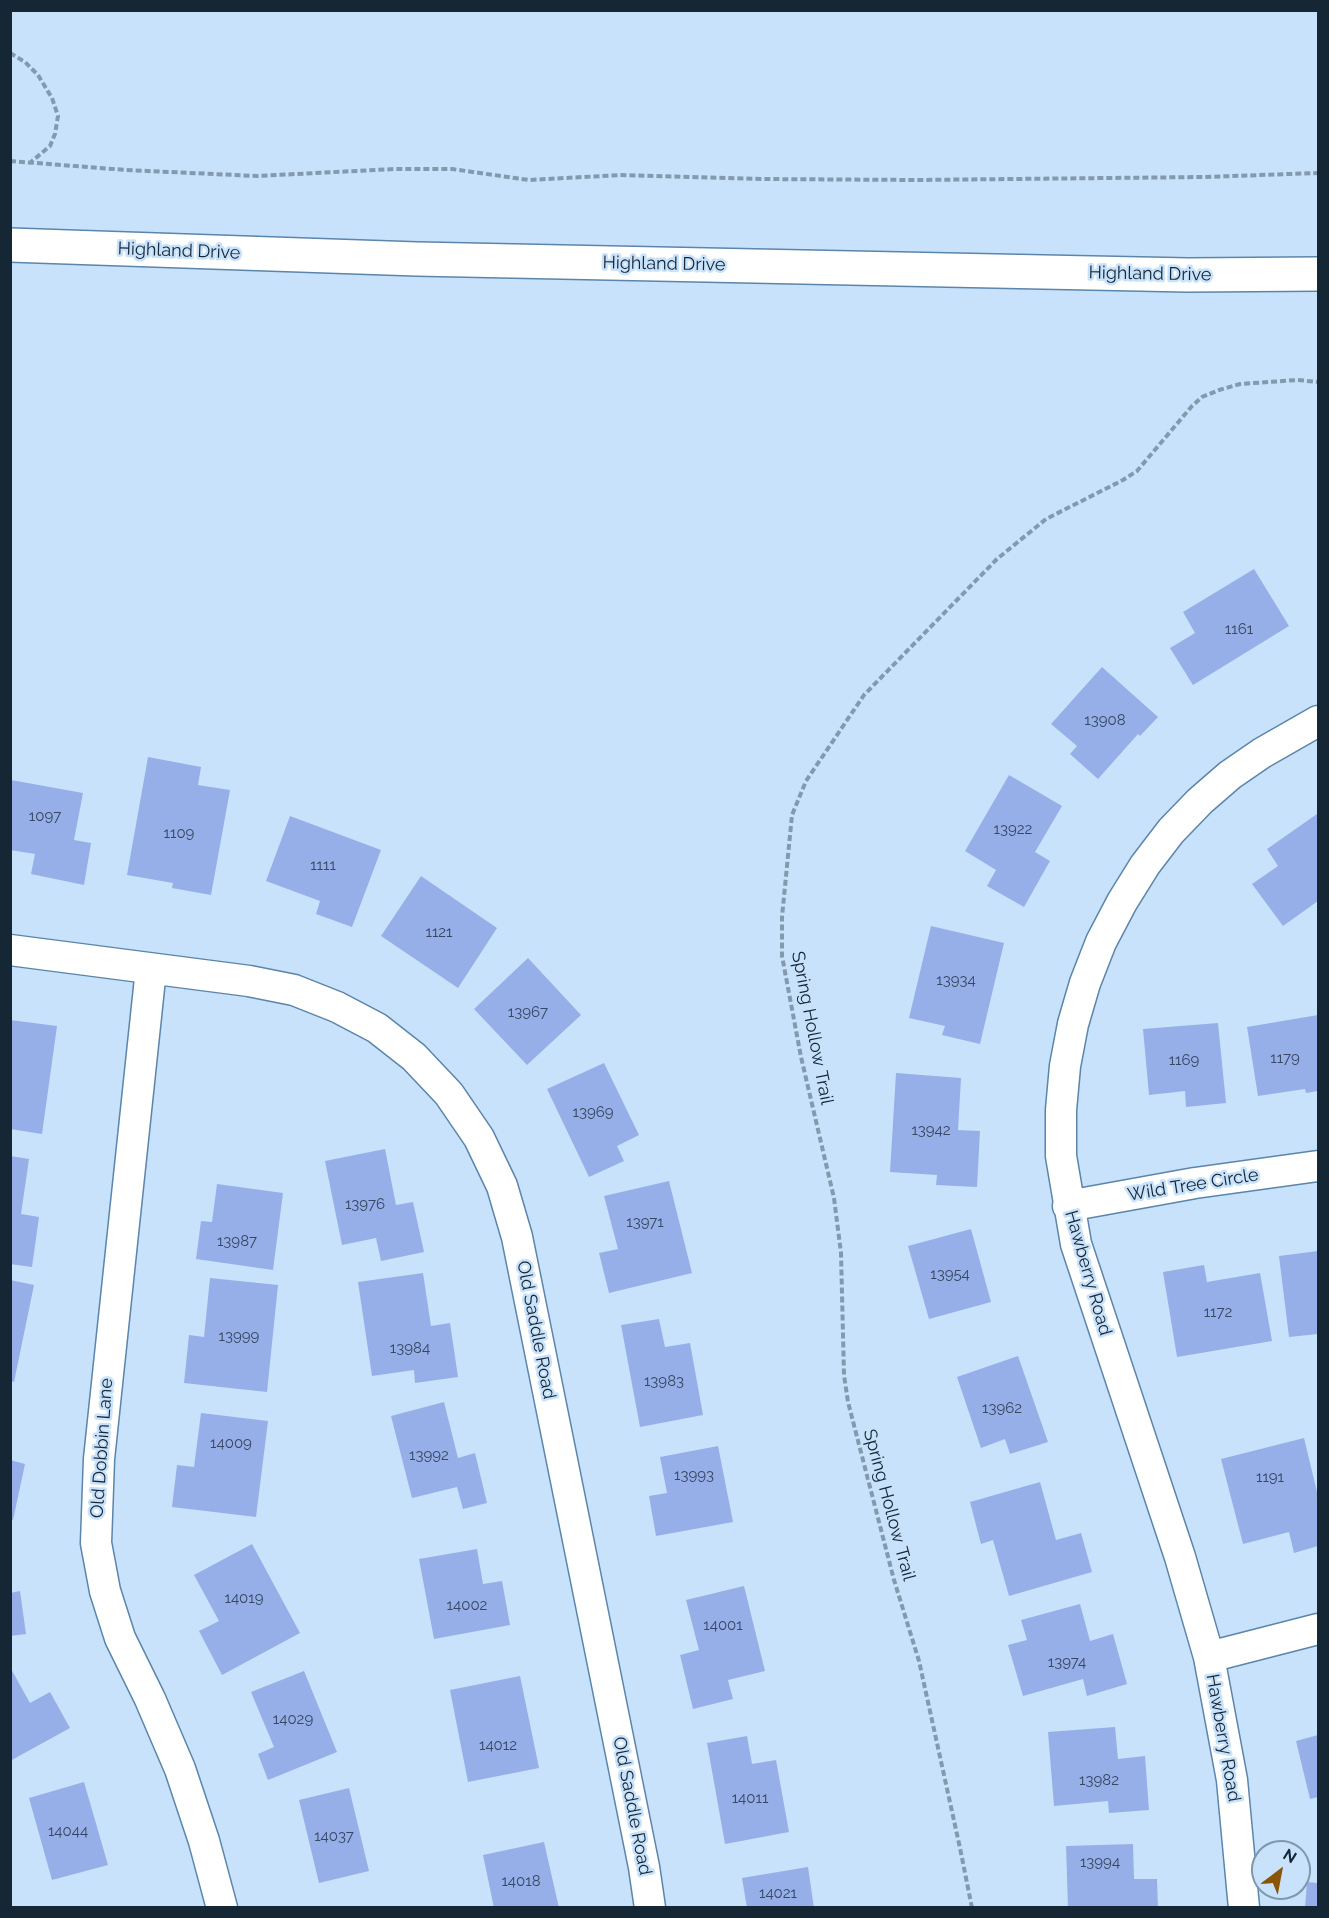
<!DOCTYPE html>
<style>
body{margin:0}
#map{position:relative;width:1329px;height:1918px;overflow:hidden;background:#c8e2fb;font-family:Raleway,sans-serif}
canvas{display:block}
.frame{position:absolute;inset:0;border:12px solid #152635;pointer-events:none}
.north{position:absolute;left:1251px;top:1840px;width:60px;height:60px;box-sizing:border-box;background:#c8e2fb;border:2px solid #8097ac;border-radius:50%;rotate:32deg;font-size:16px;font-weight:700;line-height:24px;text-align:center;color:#152635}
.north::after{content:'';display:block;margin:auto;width:21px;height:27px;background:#8b5506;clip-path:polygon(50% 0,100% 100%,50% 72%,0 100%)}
</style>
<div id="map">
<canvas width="1329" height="1918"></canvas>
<div class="frame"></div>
<div class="north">N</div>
</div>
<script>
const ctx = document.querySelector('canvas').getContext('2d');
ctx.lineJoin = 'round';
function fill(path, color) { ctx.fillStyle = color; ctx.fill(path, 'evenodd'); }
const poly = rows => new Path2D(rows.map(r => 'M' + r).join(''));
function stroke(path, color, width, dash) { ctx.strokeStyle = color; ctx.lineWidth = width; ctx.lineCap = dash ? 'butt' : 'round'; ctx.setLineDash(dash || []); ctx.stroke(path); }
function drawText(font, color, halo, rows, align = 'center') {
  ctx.font = font + ' Raleway,sans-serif'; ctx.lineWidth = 5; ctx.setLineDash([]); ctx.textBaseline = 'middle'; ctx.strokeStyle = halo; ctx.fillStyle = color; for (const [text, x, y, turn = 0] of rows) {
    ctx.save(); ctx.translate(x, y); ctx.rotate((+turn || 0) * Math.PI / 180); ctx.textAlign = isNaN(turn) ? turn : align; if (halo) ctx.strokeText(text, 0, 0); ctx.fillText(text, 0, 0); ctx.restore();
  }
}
fill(poly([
 [1254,569,1289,626,1193,685,1170,648,1195,633,1183,612],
 [1102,667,1158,717,1140,736,1138,734,1098,779,1070,754,1077,746,1051,724],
 [148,757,201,767,198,785,230,790,211,895,172,888,173,883,127,875],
 [1009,775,1062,806,1035,852,1050,861,1024,907,987,886,996,870,965,851],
 [11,780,83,793,74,840,91,843,84,885,31,874,35,854,10,850],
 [1317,814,1318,901,1283,926,1252,884,1278,866,1267,849],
 [290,816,381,850,352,927,316,914,320,901,266,881],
 [421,876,497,928,458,988,381,936],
 [931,926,1004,943,980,1044,942,1035,945,1026,909,1018],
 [528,958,581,1015,527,1065,474,1009],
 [1318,1015,1318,1091,1306,1093,1305,1089,1258,1096,1247,1027],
 [10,1020,57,1026,42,1134,10,1129],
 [1218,1023,1226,1103,1186,1107,1185,1091,1149,1095,1143,1029],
 [604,1063,639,1135,617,1146,624,1161,589,1177,547,1089],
 [896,1073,961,1078,958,1130,980,1131,977,1187,936,1185,937,1175,890,1172],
 [385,1149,396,1205,413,1202,424,1252,381,1261,376,1238,342,1245,325,1161],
 [10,1156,29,1159,21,1214,39,1217,32,1267,10,1264],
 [669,1181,692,1273,609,1293,599,1253,618,1249,604,1196],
 [217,1184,283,1193,273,1270,196,1259,201,1221,212,1222],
 [971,1229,991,1302,929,1319,908,1246],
 [1318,1251,1318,1334,1289,1337,1279,1256],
 [1204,1265,1207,1282,1260,1273,1272,1341,1177,1357,1163,1272],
 [423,1273,431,1326,450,1323,458,1377,415,1383,414,1370,372,1376,358,1282],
 [210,1278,278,1285,267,1392,184,1383,189,1335,204,1337],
 [10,1280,34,1285,14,1382,10,1381],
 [659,1319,665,1347,690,1343,703,1415,640,1427,621,1325],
 [1018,1356,1048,1442,1010,1454,1005,1439,981,1448,957,1377],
 [444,1402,458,1458,475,1453,487,1503,463,1509,457,1487,412,1498,391,1416],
 [201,1413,268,1421,256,1517,172,1507,177,1465,194,1467],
 [1304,1438,1318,1496,1318,1546,1294,1553,1289,1532,1243,1544,1221,1459],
 [718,1446,733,1522,656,1536,649,1496,667,1493,660,1457],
 [10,1460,25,1464,13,1520,10,1520],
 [1040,1482,1056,1540,1081,1533,1092,1572,1009,1596,993,1540,981,1544,970,1502],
 [252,1544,300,1633,222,1675,199,1631,219,1621,194,1575],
 [477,1549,483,1584,502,1581,510,1625,434,1639,419,1559],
 [744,1586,765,1671,728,1680,733,1699,693,1709,680,1655,699,1650,686,1600],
 [20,1591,26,1634,10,1636,10,1593],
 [1080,1604,1090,1641,1113,1634,1127,1684,1087,1696,1083,1679,1023,1696,1008,1645,1027,1640,1021,1620],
 [10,1667,30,1703,50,1692,70,1728,10,1761],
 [304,1671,337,1752,268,1780,258,1754,274,1747,251,1692],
 [520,1676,539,1768,468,1782,450,1690],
 [1115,1727,1118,1759,1145,1756,1149,1810,1109,1813,1108,1801,1054,1806,1048,1732],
 [1318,1735,1318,1797,1310,1799,1296,1741],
 [747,1736,752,1764,776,1760,789,1832,725,1844,707,1743],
 [84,1782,108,1865,52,1880,29,1798],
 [349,1788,369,1871,319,1883,299,1800],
 [544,1842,559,1908,494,1908,483,1855],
 [1133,1844,1134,1879,1157,1879,1158,1908,1068,1908,1066,1846],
 [808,1867,814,1908,747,1908,742,1878],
 [1307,1882,1318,1883,1318,1908,1305,1908]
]), '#97afe8');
const minor = poly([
 [10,950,249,981,294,990,337,1007,377,1028,414,1057,449,1094,479,1138,502,1186,517,1237,644,1867,650,1908],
 [151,969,99,1459,96,1543,105,1591,120,1638,150,1699,180,1769,204,1841,222,1908],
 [1068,1206,1195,1183,1318,1166],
 [1209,1657,1318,1629],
 [1244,1908,1232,1780,1209,1657,1180,1557,1076,1244,1061,1156,1061,1110,1065,1066,1073,1024,1085,983,1101,942,1122,902,1145,865,1171,831,1200,801,1230,775,1262,753,1318,721]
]);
const secondary = poly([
 [10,245,417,259,1188,275,1318,274]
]);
stroke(minor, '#5b85ab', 33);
stroke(secondary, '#5b85ab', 36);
stroke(poly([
 [10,53,25,62,38,75,52,98,58,116,55,134,50,146,31,162],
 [10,161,126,170,257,176,395,169,452,169,529,180,620,175,761,179,916,180,1205,177,1318,173],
 [972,1908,960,1848,919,1661,894,1580,848,1402,844,1375,841,1253,834,1198,801,1057,782,956,782,917,792,815,806,781,864,695,997,559,1046,519,1123,480,1137,471,1192,406,1202,397,1219,390,1240,384,1298,380,1318,382]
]), '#8399ae', 4, [6, 3]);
stroke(minor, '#fff', 30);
stroke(secondary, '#fff', 33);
drawText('15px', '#364862', null, [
 ["1161",1239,629],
 ["13908",1105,720],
 ["1097",45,816],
 ["13922",1013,829],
 ["1109",179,833],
 ["1111",323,865],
 ["1121",439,932],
 ["13934",956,980],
 ["13967",528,1012],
 ["1179",1285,1058],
 ["1169",1184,1060],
 ["13969",593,1112],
 ["13942",931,1130],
 ["13976",365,1204],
 ["13971",645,1222],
 ["13987",237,1241],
 ["13954",950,1274],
 ["1172",1218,1312],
 ["13999",239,1336],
 ["13984",410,1348],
 ["13983",664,1381],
 ["13962",1002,1408],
 ["14009",231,1443],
 ["13992",429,1455],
 ["13993",694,1475],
 ["1191",1270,1477],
 ["14019",244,1598],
 ["14002",467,1605],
 ["14001",723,1625],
 ["13974",1067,1662],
 ["14029",293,1719],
 ["14012",498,1745],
 ["13982",1099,1780],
 ["14011",750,1798],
 ["14044",68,1831],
 ["14037",334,1836],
 ["13994",1100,1862],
 ["14018",521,1881],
 ["14021",778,1893]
]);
drawText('18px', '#152635', '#c8e2fb', [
 ["Highland Drive",179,251,2],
 ["Highland Drive",664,264,1],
 ["Highland Drive",1150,274,1],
 ["Spring Hollow Trail",812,1028,79],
 ["Wild Tree Circle",1193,1185,-9],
 ["Hawberry Road",1088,1273,74],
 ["Old Saddle Road",536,1330,79],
 ["Old Dobbin Lane",102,1448,-86],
 ["Spring Hollow Trail",889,1505,75],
 ["Hawberry Road",1223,1738,80],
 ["Old Saddle Road",632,1806,79]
]);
</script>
